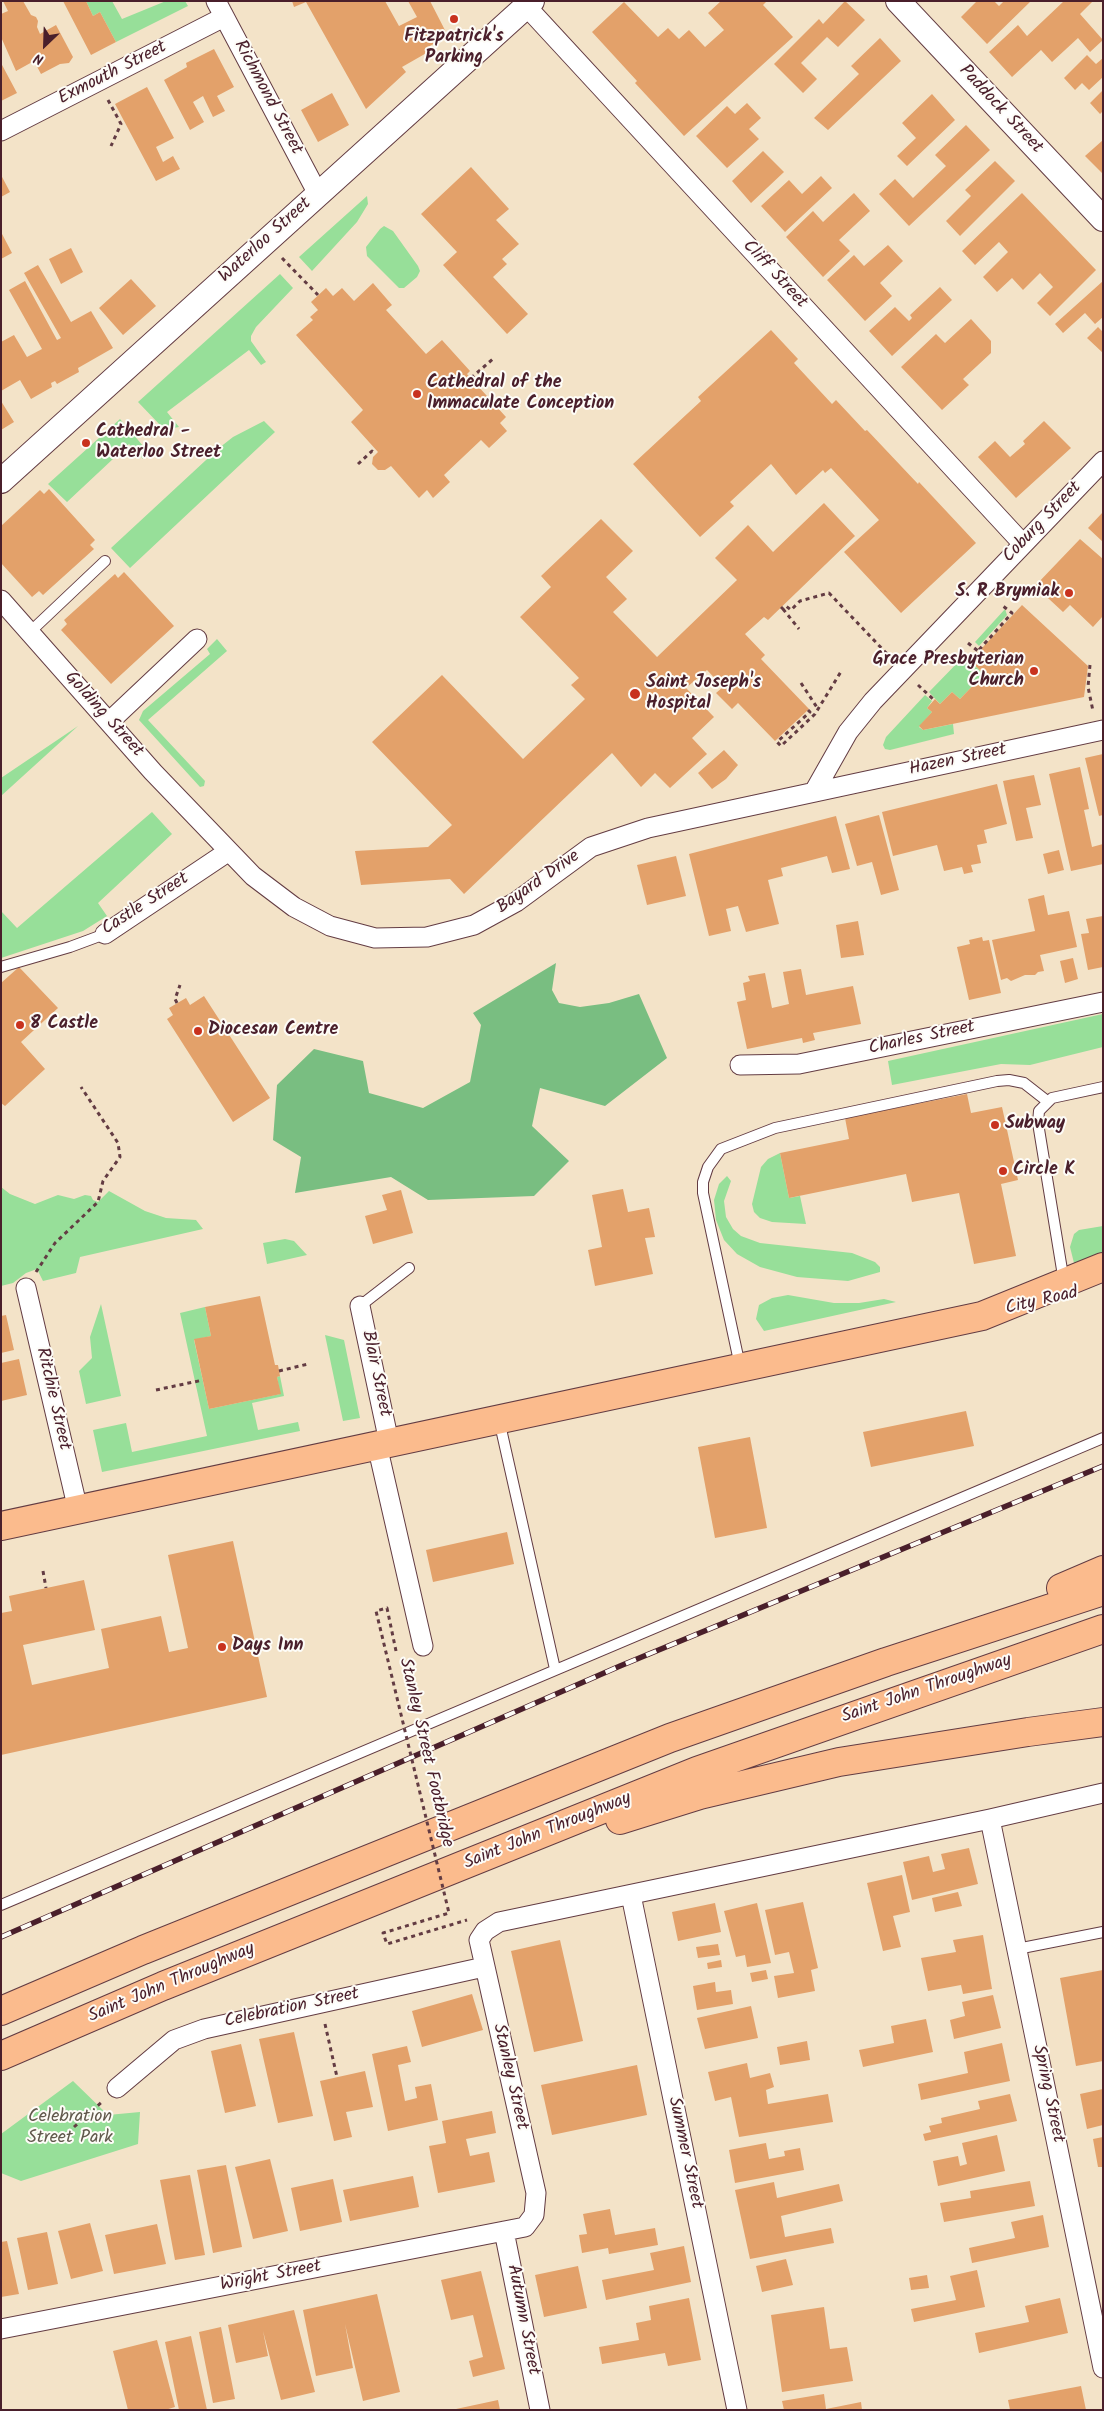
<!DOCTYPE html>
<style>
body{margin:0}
#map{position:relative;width:1104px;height:2411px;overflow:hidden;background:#f3e3c8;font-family:Kalam,sans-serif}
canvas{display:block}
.frame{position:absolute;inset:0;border:2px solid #4a1f2b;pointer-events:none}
.north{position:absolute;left:20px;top:20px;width:50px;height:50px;-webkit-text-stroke:4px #fdfcf7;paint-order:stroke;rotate:204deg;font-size:14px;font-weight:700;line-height:20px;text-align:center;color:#4a1f2b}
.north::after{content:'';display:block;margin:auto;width:18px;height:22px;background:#4a1f2b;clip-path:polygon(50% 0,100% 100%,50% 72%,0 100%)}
</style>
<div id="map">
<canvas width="1104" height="2411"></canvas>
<div class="frame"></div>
<div class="north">N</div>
</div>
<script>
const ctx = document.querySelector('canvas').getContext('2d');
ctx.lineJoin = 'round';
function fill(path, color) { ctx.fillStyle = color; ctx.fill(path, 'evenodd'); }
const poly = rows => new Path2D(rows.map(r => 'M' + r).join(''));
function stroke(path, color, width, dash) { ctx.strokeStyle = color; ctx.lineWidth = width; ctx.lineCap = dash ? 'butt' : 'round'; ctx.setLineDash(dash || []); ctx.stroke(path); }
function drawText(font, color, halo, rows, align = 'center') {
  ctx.font = font + ' Kalam,sans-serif'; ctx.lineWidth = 4; ctx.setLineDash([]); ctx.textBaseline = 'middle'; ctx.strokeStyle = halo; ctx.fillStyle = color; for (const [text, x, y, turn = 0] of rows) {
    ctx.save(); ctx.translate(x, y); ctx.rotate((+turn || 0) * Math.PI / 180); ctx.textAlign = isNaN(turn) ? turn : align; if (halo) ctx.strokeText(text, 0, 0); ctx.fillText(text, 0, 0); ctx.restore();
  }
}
fill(poly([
 [86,1,112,1,122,19,166,1,185,1,188,6,116,42,100,12,93,16],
 [367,196,368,204,357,222,312,271,299,257],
 [384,226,393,231,418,266,420,271,417,277,404,288,399,288,367,256,366,247,380,229],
 [280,274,293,288,256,327,251,336,251,341,266,362,261,365,249,350,167,412,179,427,168,429,161,426,138,402],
 [120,419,144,447,143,459,129,444,67,502,48,484],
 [264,421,275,432,130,568,111,548,219,448,233,437],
 [1005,609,1007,615,979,646,975,642],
 [217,639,227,651,148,720,205,781,204,786,200,787,139,720,143,711,210,654,207,649],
 [964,656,984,674,960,699,952,692,940,704,929,692],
 [925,695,932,701,927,708,932,712,919,727,923,730,953,724,954,734,890,750,885,749,883,745,886,737],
 [78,726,1,796,1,778],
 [152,812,172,834,98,903,107,916,83,931,1,958,1,911,17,928],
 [1103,1014,1103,1047,1030,1065,1001,1064,892,1085,888,1061],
 [780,1153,789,1198,800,1196,806,1224,772,1222,760,1218,754,1212,752,1204,761,1167,768,1159],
 [727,1176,731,1181,724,1201,726,1217,733,1229,741,1236,760,1243,852,1253,875,1262,880,1267,880,1272,848,1281,797,1277,760,1267,737,1254,724,1240,716,1220,714,1200,719,1184],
 [1,1187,10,1194,35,1204,58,1195,74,1199,85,1195,91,1196,93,1200,98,1202,109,1191,145,1211,166,1218,196,1220,203,1229,80,1257,76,1273,43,1281,37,1269,26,1273,13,1283,1,1286],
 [1103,1226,1103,1253,1087,1261,1074,1263,1070,1247,1074,1234,1079,1230],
 [285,1239,294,1241,307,1255,267,1264,263,1243],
 [788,1295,834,1303,859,1303,884,1299,896,1302,764,1331,756,1319,759,1305,772,1298],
 [101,1304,121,1396,86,1404,79,1371,92,1358,90,1337],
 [205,1307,211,1336,194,1340,209,1409,280,1394,277,1377,280,1376,284,1396,252,1403,258,1430,298,1422,300,1431,102,1472,93,1430,126,1423,132,1452,207,1436,180,1313],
 [325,1335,344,1340,360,1418,343,1421],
 [73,2081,108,2115,140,2112,138,2144,21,2181,1,2173,1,2134]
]), '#97df99');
fill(poly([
 [556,963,552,990,559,1003,580,1007,609,1003,639,994,667,1058,605,1106,540,1088,532,1126,569,1161,534,1196,428,1200,391,1177,295,1193,301,1157,273,1140,277,1085,314,1049,363,1061,369,1093,423,1108,470,1082,481,1025,473,1013]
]), '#79be81');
fill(poly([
 [3,1,23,1,31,15,36,17,38,21,37,27,40,34,56,25,73,57,69,63,60,64,41,74,34,61,16,71,1,37,1,14,8,11],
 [63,1,86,1,93,16,100,12,116,42,91,55],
 [292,1,385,1,399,26,417,17,408,1,430,1,448,36,428,47,430,51,402,67,406,72,366,109,306,2,294,7],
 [721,1,767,1,763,5,793,37,684,136,635,83,637,81,592,32,624,2,658,37,668,28,679,39,689,30,705,47,724,30,708,13],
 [845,1,865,20,838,47,827,37,801,63,817,79,803,93,774,64,819,19,823,24],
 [977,1,994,1,999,6,1004,1,1031,1,987,44,961,17],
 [1064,1,1093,1,1080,14,1103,40,1090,52,1078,38,1052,62,1041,50,1012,77,989,52,1018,25,1027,36],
 [880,38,901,61,828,130,814,118,859,74,851,66],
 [214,49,234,87,217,96,225,111,213,117,203,96,193,102,204,122,190,130,164,80,187,67,186,63],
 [1087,55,1096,64,1103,58,1103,77,1089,90,1082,83,1075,90,1064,78],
 [1,63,17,93,1,101],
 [147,87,174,138,156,147,163,162,173,156,180,169,156,181,115,104],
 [1103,90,1103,111,1100,114,1090,103],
 [332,93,349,125,318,142,301,110],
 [932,94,955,120,907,166,897,156,916,138,902,123],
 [747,103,761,118,749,129,759,139,727,168,696,136,727,106,735,114],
 [966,125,990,150,909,226,879,194,895,179,913,198,946,166,935,155],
 [1103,140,1103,174,1085,156],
 [763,151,784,172,751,203,732,181],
 [995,161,1015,181,960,236,946,221,971,196,965,190],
 [471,167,509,209,496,220,519,244,502,259,507,264,493,277,528,314,507,334,443,265,457,252,421,214],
 [1,175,10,192,1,197],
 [821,176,832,188,785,232,761,206,789,180,802,194],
 [854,193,870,211,839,240,850,251,823,277,786,237,813,211,823,222],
 [1022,193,1096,270,1050,316,1037,303,1053,287,1040,273,1023,290,1012,278,997,292,983,277,1008,252,999,242,975,265,962,251],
 [1,232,12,253,1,259],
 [888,245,903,261,880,283,892,296,865,321,827,280,854,255,864,266],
 [71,248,83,272,61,284,49,259],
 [38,265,71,322,91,311,113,348,78,368,79,372,57,384,55,381,51,383,52,387,31,399,20,380,1,391,1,342,14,335,27,357,42,349,9,290,25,281,57,340,61,338,24,273],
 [131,279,156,306,123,335,99,308],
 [1103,281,1103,317,1095,324,1085,313,1063,333,1055,324],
 [373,283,392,305,386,310,426,354,442,340,470,371,467,374,506,417,500,423,507,431,489,448,481,440,444,475,450,482,433,498,427,490,419,498,391,466,385,470,378,470,372,464,373,457,378,452,351,422,363,410,296,335,313,320,310,317,318,310,311,302,326,288,333,296,342,288,354,301],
 [940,287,952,300,892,356,869,331,895,307,909,321,912,318,910,315],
 [971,319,991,341,991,353,963,379,969,385,942,410,901,367,936,334,945,343],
 [1098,327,1103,332,1103,353,1087,338],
 [771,330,798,359,794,363,832,404,836,400,865,431,867,430,918,484,919,482,976,543,901,613,844,552,879,520,831,468,825,473,823,470,796,495,771,464,730,502,734,506,700,537,633,464,701,401,698,397],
 [1,401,14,422,1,430],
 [1044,421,1071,448,1016,498,978,457,995,441,1010,457,1025,444,1023,441],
 [49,489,95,540,90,545,94,549,43,595,39,591,32,597,1,563,1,526,40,490,44,494],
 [824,503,855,536,768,620,764,617,745,634,765,655,761,659,809,709,775,741,738,703,732,709,716,693,723,687,707,670,686,688,714,717,692,738,707,754,670,788,655,773,641,787,612,753,464,894,450,879,361,885,355,851,428,847,452,825,372,742,442,675,523,759,585,699,571,685,579,678,520,617,551,587,541,576,601,519,633,551,606,577,627,599,613,612,657,657,737,580,715,558,748,525,773,552],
 [1103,512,1103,542,1088,528],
 [1080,539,1103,559,1103,616,1093,627,1070,605,1063,612,1035,586],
 [124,572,174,626,111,684,61,630,67,624,64,620,115,574,118,578],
 [1022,605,1088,666,1084,697,923,730,919,726,932,712,927,708,935,699,940,704,952,692,960,699,984,674,970,661],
 [724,750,738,765,726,779,712,789,698,773],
 [1103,754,1103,815,1099,816,1085,758],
 [1080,767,1089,809,1084,810,1092,847,1103,844,1103,864,1071,871,1049,774],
 [1034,775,1041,805,1026,808,1033,838,1016,841,1003,781],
 [997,784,1007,824,984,830,987,843,977,845,981,863,971,865,973,872,964,874,962,867,944,871,937,845,893,856,882,812],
 [879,815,899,890,881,895,872,862,857,866,845,824],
 [836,816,850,869,832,873,827,856,781,868,783,876,768,880,779,924,746,932,738,906,726,909,731,931,709,936,689,854],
 [1059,850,1064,870,1048,874,1043,854],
 [676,856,686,896,647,905,637,865],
 [1044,895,1048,915,1069,911,1077,947,1040,955,1044,971,1038,972,1035,975,1025,975,1011,981,1007,978,1001,980,992,940,1035,931,1028,899],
 [1103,916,1103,967,1088,970,1081,934,1089,933,1086,919],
 [858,921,864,955,841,958,836,925],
 [982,937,983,941,989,940,1001,993,969,1000,957,947,970,944,969,940],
 [1073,958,1078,979,1065,983,1060,961],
 [19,967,58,1008,21,1042,45,1069,5,1106,1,1103,1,983],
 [801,969,806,995,853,986,861,1024,813,1033,815,1040,803,1043,802,1038,747,1049,737,1002,746,1000,743,983,750,981,748,976,765,973,772,1008,789,1004,783,972],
 [204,996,270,1098,233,1122,167,1019,173,1015,169,1008,186,998,190,1005],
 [967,1094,971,1113,1002,1107,1018,1180,1001,1184,1016,1256,974,1264,959,1193,912,1202,906,1174,789,1198,780,1153,849,1139,845,1118],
 [623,1189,628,1212,649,1208,655,1237,645,1238,653,1274,595,1286,588,1250,602,1247,592,1195],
 [401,1190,413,1233,373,1244,365,1216,387,1210,382,1195],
 [260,1296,275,1365,278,1365,280,1376,277,1377,281,1394,209,1409,194,1339,211,1336,205,1307],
 [6,1315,14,1350,1,1353,1,1316],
 [19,1359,27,1395,1,1401,1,1363],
 [966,1411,974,1446,871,1467,863,1432],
 [750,1437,767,1528,715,1538,698,1447],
 [507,1532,514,1564,433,1582,426,1550],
 [233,1541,267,1697,1,1755,1,1613,12,1611,9,1596,84,1580,95,1630,23,1645,32,1685,109,1668,101,1629,161,1616,169,1652,188,1648,168,1555],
 [969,1848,978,1884,912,1900,903,1862,929,1856,933,1872,945,1869,941,1854],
 [902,1875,910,1912,893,1916,901,1947,883,1951,867,1883],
 [958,1892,962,1906,935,1912,932,1898],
 [803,1902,818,1968,811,1970,815,1991,778,1998,774,1976,794,1973,789,1952,775,1955,765,1910],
 [715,1903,721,1932,678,1941,672,1912],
 [757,1903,771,1963,747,1967,745,1955,736,1957,724,1911],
 [983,1935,992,1989,963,1994,961,1985,928,1991,921,1958,956,1952,953,1940],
 [560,1940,583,2041,534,2052,511,1951],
 [718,1944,720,1955,698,1958,696,1947],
 [721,1960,722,1967,708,1969,707,1963],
 [766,1970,768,1979,752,1982,750,1973],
 [1103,1970,1103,2061,1076,2066,1060,1978],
 [715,1982,716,1992,731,1990,733,2004,697,2010,693,1986],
 [472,1994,483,2030,422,2047,412,2011],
 [993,1995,1001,2028,954,2039,950,2020,965,2016,962,2002],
 [751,2006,758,2038,705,2049,697,2018],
 [926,2019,933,2052,863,2067,859,2050,894,2043,891,2026],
 [294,2032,313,2116,278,2123,259,2039],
 [807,2041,810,2060,780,2065,777,2047],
 [1002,2043,1010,2081,921,2100,918,2084,968,2073,964,2052],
 [241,2044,256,2106,225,2113,211,2051],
 [407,2046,411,2062,398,2065,405,2101,417,2098,415,2087,431,2084,438,2120,388,2131,372,2054],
 [747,2063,750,2078,770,2073,774,2087,766,2090,768,2104,828,2094,833,2122,739,2137,731,2097,715,2101,708,2072],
 [637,2065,647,2115,552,2135,541,2085],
 [365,2071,373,2107,346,2112,352,2137,334,2141,320,2081],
 [1103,2089,1103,2125,1087,2129,1080,2094],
 [1010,2094,1017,2121,925,2141,923,2134,931,2132,929,2126,942,2123,941,2118,980,2109,978,2101],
 [492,2111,496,2133,466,2139,470,2156,489,2152,495,2182,438,2193,429,2146,446,2143,442,2121],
 [997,2135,1005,2171,938,2186,933,2161,958,2156,960,2166,967,2164,962,2143],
 [1103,2137,1103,2167,1098,2167,1093,2139],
 [766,2143,769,2159,785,2156,784,2151,800,2148,804,2170,735,2183,729,2150],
 [270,2159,288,2231,253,2239,235,2167],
 [226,2165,242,2247,213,2253,197,2170],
 [190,2175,205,2255,175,2260,160,2180],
 [413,2176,419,2207,350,2221,343,2190],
 [333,2179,342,2222,300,2231,291,2188],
 [1030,2181,1035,2206,944,2222,940,2203,971,2198,970,2191],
 [774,2182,777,2198,839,2184,843,2201,781,2216,785,2237,831,2228,834,2243,750,2259,735,2190],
 [610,2209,615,2235,655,2228,658,2245,609,2254,608,2248,582,2253,579,2235,587,2234,583,2214],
 [1043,2215,1049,2247,972,2263,969,2248,1015,2238,1011,2222],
 [90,2223,103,2271,71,2279,58,2231],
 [157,2224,166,2264,114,2274,105,2235],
 [47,2232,58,2284,28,2290,17,2238],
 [7,2241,19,2294,1,2297,1,2242],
 [684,2246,691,2282,606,2300,602,2280,654,2270,650,2253],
 [786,2259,793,2285,762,2292,756,2266],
 [578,2266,587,2308,544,2317,535,2275],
 [977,2270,985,2307,914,2322,911,2309,956,2300,950,2276],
 [481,2271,505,2369,473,2377,469,2361,483,2357,473,2315,451,2320,441,2280],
 [927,2275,929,2288,911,2290,909,2278],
 [377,2294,400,2392,363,2401,345,2324,353,2368,316,2376,303,2310],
 [689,2298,701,2360,668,2366,665,2353,602,2364,599,2347,639,2340,636,2323,651,2320,649,2306],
 [1060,2298,1068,2333,979,2353,975,2333,1029,2322,1025,2306],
 [824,2307,830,2349,847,2347,853,2381,782,2392,771,2315],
 [294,2310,315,2392,281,2400,263,2331,268,2356,236,2363,228,2325],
 [221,2327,235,2399,213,2403,199,2332],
 [191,2336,207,2410,179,2410,165,2342],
 [157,2340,175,2407,165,2410,128,2410,113,2351],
 [1081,2386,1086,2410,1010,2410,1008,2400],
 [824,2394,826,2409,861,2402,862,2410,784,2410,782,2401],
 [498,2400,500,2410,456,2410,456,2409]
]), '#e3a16a');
const service = poly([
 [30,632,105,561],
 [1,967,70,947,105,934],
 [1064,1282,1038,1123,1039,1111,1052,1098,1103,1087],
 [360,1306,409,1268],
 [740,1366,703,1193,703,1182,708,1167,721,1149,775,1128,997,1081,1009,1080,1024,1083,1047,1101],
 [499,1420,555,1669],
 [1,1905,1103,1438],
 [1017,1949,1103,1932]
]);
const minor = poly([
 [216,1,318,194],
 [526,6,1023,544],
 [1,131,224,17],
 [1,600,153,772,253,876,294,907,330,926,375,938,427,937,474,925,516,902,591,847,648,828,1103,730],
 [109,722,197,639],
 [814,792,848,732,873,701,1103,461],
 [105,934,229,851],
 [740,1065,799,1064,1103,1002],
 [26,1288,78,1510],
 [360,1306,389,1442],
 [377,1445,423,1646],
 [990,1819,1103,2368],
 [631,1895,737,2410],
 [117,2088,174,2040,204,2029,484,1967],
 [504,2231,540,2410],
 [1,2329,525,2227,534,2215,536,2193,479,1940,485,1931,499,1922,990,1819,1103,1793]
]);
const tertiary = poly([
 [898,1,1103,219],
 [1,481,532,1]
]);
const primary = poly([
 [1,1526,982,1316,1103,1267]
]);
const motorway = poly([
 [1061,1588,1103,1570],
 [620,1820,700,1795,839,1762,1028,1732,1103,1722],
 [1,2011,143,1950,670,1738,886,1662,1103,1591],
 [1,2056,163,1986,697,1771,1103,1629]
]);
stroke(service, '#633c43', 12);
stroke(minor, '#633c43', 21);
stroke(tertiary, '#633c43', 26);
stroke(primary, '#633c43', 30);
stroke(motorway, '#633c43', 30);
stroke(poly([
 [108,100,121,124,111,146],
 [282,258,318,295],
 [471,378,494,358],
 [358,464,372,451,375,454],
 [781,607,783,609,786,606,791,610,800,601,829,593,889,656],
 [783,609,799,629],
 [968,643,978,651],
 [982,656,978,651,1012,613,1003,606],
 [1090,665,1088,687,1093,711],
 [801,683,818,709],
 [918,685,934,700],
 [808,710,810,712,777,742,781,746,815,714,842,670],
 [177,1003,175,999,180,985],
 [36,1272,55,1243,98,1202,103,1181,120,1157,118,1143,81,1087],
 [279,1371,308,1364],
 [156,1390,203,1380],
 [43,1571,46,1588],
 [325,2024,337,2077],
 [74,2127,103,2101]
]), '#633c43', 3, [4, 4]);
stroke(service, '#fff', 10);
stroke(minor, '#fff', 19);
stroke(tertiary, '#fff', 24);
stroke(primary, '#fbbb8d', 28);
stroke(motorway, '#fbbb8d', 28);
const rail = poly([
 [1,1937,620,1666,1103,1466]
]);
stroke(rail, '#4a1f2b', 5.5);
stroke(rail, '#fdfcf7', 4, [11]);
stroke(poly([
 [396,1651,387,1608,376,1611,449,1913,383,1933,387,1944,467,1920]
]), '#633c43', 3, [4, 4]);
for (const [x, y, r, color] of [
 [454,19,5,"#c8321e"],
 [417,394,5,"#c8321e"],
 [86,443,5,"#c8321e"],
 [1069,593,5,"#c8321e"],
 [1034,671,5,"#c8321e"],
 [635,694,6,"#c8321e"],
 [20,1025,5,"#c8321e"],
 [198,1031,5,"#c8321e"],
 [995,1125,5,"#c8321e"],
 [1003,1171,5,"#c8321e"],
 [222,1647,5,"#c8321e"]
]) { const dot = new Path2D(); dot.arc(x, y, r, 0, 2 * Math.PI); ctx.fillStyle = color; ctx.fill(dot); stroke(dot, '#fdfcf7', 2); }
drawText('bold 18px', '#4a1f2b', '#fdfcf7', [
 ["Fitzpatrick's",454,38,"center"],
 ["Parking",454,59,"center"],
 ["Cathedral of the",427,384],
 ["Immaculate Conception",427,405],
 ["Cathedral -",96,433],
 ["Waterloo Street",96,454],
 ["S. R Brymiak",1059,593,"right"],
 ["Grace Presbyterian",1024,661,"right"],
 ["Church",1024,682,"right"],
 ["Saint Joseph's",646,684],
 ["Hospital",646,705],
 ["8 Castle",30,1025],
 ["Diocesan Centre",208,1031],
 ["Subway",1005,1125],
 ["Circle K",1013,1171],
 ["Days Inn",232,1647]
], 'left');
drawText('18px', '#4a1f2b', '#fdfcf7', [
 ["Exmouth Street",113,74,-27],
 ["Richmond Street",267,98,62],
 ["Paddock Street",1000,110,47],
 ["Waterloo Street",266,241,-42],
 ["Cliff Street",774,275,47],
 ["Coburg Street",1043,523,-46],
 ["Golding Street",103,715,48],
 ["Hazen Street",958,761,-12],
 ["Bayard Drive",539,883,-35],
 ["Castle Street",146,905,-33],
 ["Charles Street",922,1039,-12],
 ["City Road",1042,1302,-13],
 ["Blair Street",375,1374,78],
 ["Ritchie Street",52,1399,77],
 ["Saint John Throughway",927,1690,-19],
 ["Stanley Street Footbridge",425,1753,77],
 ["Saint John Throughway",548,1832,-22],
 ["Saint John Throughway",172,1984,-23],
 ["Celebration Street",292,2009,-12],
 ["Stanley Street",509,2077,77],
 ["Spring Street",1047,2094,78],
 ["Summer Street",684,2153,78],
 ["Wright Street",271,2277,-11],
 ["Autumn Street",522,2320,79]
]);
drawText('18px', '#61594c', '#fdfcf7', [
 ["Celebration",70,2118],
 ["Street Park",70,2139]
]);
</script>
